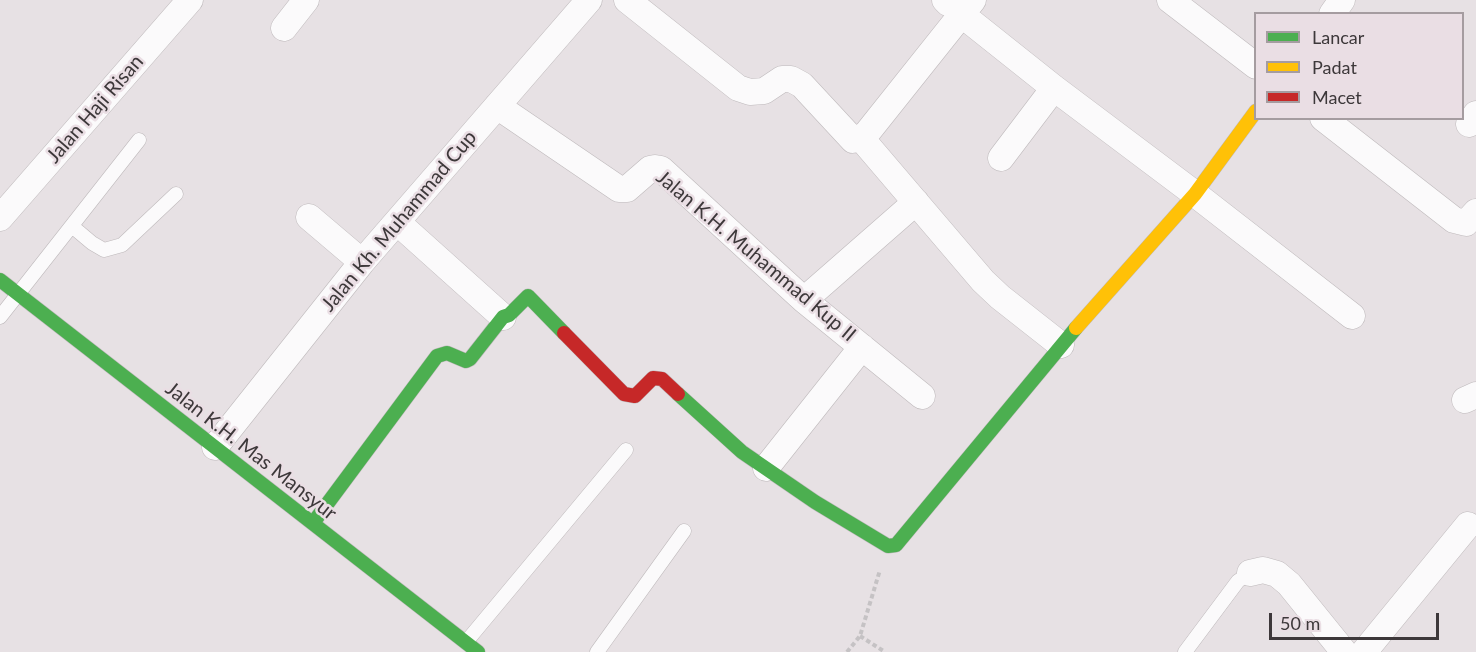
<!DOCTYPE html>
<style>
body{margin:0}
#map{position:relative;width:1476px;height:652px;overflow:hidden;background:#e7e1e4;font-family:Lato,sans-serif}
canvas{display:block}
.legend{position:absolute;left:1254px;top:12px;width:210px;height:108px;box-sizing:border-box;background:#eadee4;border:2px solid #a59ca0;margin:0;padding:8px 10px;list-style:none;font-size:18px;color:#3d383a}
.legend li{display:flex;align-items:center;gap:12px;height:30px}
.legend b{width:30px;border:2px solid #a59ca0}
.scale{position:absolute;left:1269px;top:613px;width:170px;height:27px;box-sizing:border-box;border:3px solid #3d383a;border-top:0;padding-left:8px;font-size:18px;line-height:21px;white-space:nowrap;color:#3d383a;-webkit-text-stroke:4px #eadee4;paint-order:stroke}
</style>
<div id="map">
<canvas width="1476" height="652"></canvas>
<ul class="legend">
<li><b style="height:8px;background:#4caf50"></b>Lancar</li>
<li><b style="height:8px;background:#ffc107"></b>Padat</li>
<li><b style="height:8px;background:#c62828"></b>Macet</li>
</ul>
<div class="scale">50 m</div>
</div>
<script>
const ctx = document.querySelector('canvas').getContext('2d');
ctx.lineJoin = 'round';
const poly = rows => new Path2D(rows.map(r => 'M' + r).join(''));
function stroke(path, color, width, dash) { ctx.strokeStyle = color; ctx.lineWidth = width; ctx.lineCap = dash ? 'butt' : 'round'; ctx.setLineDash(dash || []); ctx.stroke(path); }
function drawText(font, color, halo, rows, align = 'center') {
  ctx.font = font + ' Lato,sans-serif'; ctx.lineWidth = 5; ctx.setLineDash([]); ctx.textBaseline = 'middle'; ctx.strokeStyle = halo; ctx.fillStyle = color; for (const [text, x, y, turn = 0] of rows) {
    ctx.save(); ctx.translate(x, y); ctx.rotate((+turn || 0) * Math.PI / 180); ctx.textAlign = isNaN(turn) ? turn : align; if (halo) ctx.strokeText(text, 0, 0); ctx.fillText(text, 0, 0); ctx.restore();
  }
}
const lane = poly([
 [73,227,92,243,104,250,122,245,176,194],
 [0,317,139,140],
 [466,642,626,450],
 [597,652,684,531],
 [1185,652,1238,581,1250,573]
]);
const street = poly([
 [627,0,738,88,750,92,764,91,782,79,791,79,802,85,853,140,861,138],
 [945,0,948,3],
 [1170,0,1256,66],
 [961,14,1054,88,1195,194,1352,316],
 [1332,14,1342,0],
 [284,28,306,0],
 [497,106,619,189,627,189,650,169,655,168,661,169,804,300,922,396],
 [1323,118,1454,220,1466,223,1476,212],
 [1469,124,1476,114],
 [861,138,983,281,1000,297,1061,345],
 [861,138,867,133,973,0],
 [1001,158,1054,88],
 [309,217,362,262],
 [0,218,190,0],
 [397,222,503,317],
 [804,300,916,202],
 [1465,400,1476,395],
 [215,447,362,262,589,0],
 [766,468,862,347],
 [1250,573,1263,570,1277,574,1289,584,1344,652],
 [1364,652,1468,525]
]);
const fast = poly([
 [0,280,478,652],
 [678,394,742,452,815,502,888,546,896,545,1076,328],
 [313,523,437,356,447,353,466,361,470,359,503,317,509,315,528,296,564,333]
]);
const slow = poly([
 [1076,328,1195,194,1256,111]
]);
const jam = poly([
 [564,333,624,394,635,396,653,378,662,379,678,394]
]);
stroke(lane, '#beb9bb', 15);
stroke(street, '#beb9bb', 27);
stroke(fast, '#beb9bb', 15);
stroke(slow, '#beb9bb', 15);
stroke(jam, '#beb9bb', 15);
stroke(poly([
 [860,636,885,652],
 [847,652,860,636,880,570]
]), '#c5c2c4', 4, [4.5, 3]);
stroke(lane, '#fbfafb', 14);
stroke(street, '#fbfafb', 26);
stroke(fast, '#4caf50', 14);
stroke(slow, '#ffc107', 14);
stroke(jam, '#c62828', 14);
drawText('20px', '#3d383a', '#eadee4', [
 ["Jalan Haji Risan",95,109,-49],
 ["Jalan Kh. Muhammad Cup",399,221,-50],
 ["Jalan K.H. Muhammad Kup II",756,256,40],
 ["Jalan K.H. Mas Mansyur",251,451,38]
]);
</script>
